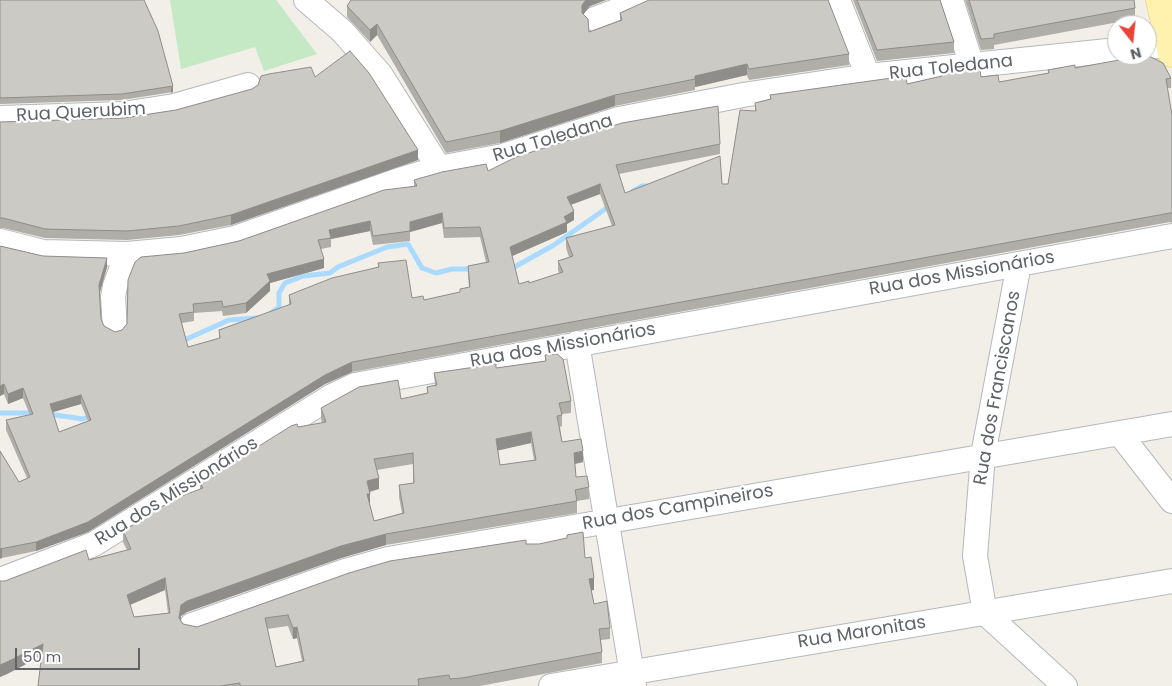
<!DOCTYPE html>
<meta charset="utf-8">
<style>
body{margin:0}
#map{position:relative;width:1172px;height:686px;overflow:hidden;background:#f1efe8;font-family:Poppins,sans-serif}
canvas{display:block}
.north{position:absolute;left:1107px;top:15px;width:50px;height:50px;box-sizing:border-box;background:#fff;border:1px solid #bfc1c3;border-radius:50%;rotate:164deg;font-size:14px;font-weight:700;line-height:20px;text-align:center;color:#5f6368}
.north::after{content:'';display:block;margin:auto;width:18px;height:22px;background:#ea4335;clip-path:polygon(50% 0,100% 100%,50% 72%,0 100%)}
.scale{position:absolute;left:15px;top:648px;width:125px;height:22px;box-sizing:border-box;border:2px solid #5f6368;border-top:0;padding-left:6px;font-size:15px;line-height:18px;white-space:nowrap;color:#5f6368;-webkit-text-stroke:4px #fff;paint-order:stroke}
</style>
<div id="map">
<canvas width="1172" height="686"></canvas>
<div class="north">N</div>
<div class="scale">50 m</div>
</div>
<script>
const ctx = document.querySelector('canvas').getContext('2d');
ctx.lineJoin = 'round';
function fill(path, color) { ctx.fillStyle = color; ctx.fill(path, 'evenodd'); }
const poly = rows => new Path2D(rows.map(r => 'M' + r).join(''));
function stroke(path, color, width, dash) { ctx.strokeStyle = color; ctx.lineWidth = width; ctx.lineCap = dash ? 'butt' : 'round'; ctx.setLineDash(dash || []); ctx.stroke(path); }
function drawText(font, color, halo, rows, align = 'center') {
  ctx.font = font + ' Poppins,sans-serif'; ctx.lineWidth = 4.5; ctx.setLineDash([]); ctx.textBaseline = 'middle'; ctx.strokeStyle = halo; ctx.fillStyle = color; for (const [text, x, y, turn = 0] of rows) {
    ctx.save(); ctx.translate(x, y); ctx.rotate((+turn || 0) * Math.PI / 180); ctx.textAlign = isNaN(turn) ? turn : align; if (halo) ctx.strokeText(text, 0, 0); ctx.fillText(text, 0, 0); ctx.restore();
  }
}
fill(poly([
 [170,0,276,0,317,54,264,71,255,47,181,69]
]), '#c5e8c5');
stroke(poly([
 [633,191,642,186,651,186],
 [509,270,554,245,611,205],
 [271,313,279,307,279,293,285,283,303,276,330,273,338,267,387,247,408,244,422,268,436,273,452,269,473,269],
 [180,342,229,320,257,318],
 [0,413,34,413],
 [48,414,83,419,93,415]
]), '#aadaff', 5);
const minor = poly([
 [306,0,342,31,380,74,439,168],
 [838,0,868,76],
 [951,0,972,66],
 [595,19,645,0],
 [1147,47,1172,45],
 [0,118,123,114,174,106,248,85],
 [0,241,43,252,127,254,181,249,235,238,399,180,439,168,503,156,619,119,743,95,868,76,1117,50],
 [1019,264,983,455,975,556,985,613,1065,686],
 [115,328,113,297,115,286,127,254],
 [577,343,634,686],
 [1120,434,1172,501],
 [0,580,94,544,332,396,355,385,1172,236],
 [192,625,345,571,388,559,1172,424],
 [551,686,1172,581]
]);
const major = poly([
 [1160,0,1172,53]
]);
stroke(minor, '#b5b8bc', 26);
stroke(major, '#f2c960', 29);
stroke(minor, '#fff', 24);
stroke(major, '#fff2af', 28);
fill(poly([
 [0,0,144,0,173,92,122,100,0,104],
 [351,0,606,0,590,6,583,14,589,32,620,20,620,13,849,54,849,65,749,80,747,75,695,87,695,90,615,106,500,143,446,153,377,35,370,42,347,17,347,6],
 [853,0,940,0,954,42,954,53,877,61],
 [965,0,1134,0,1135,8,1135,19,994,45,994,49,981,50],
 [1075,68,1171,78,1171,88,1167,88,1172,115,1172,223,1170,222,352,372,325,384,88,532,36,551,2,558,0,451,19,482,27,478,6,430,6,420,30,415,23,398,8,404,4,394,0,396,0,246,43,256,107,267,100,293,101,319,104,326,115,332,122,330,184,253,239,241,414,186,414,180,488,171,720,144,720,154,619,174,625,193,722,184,728,184,755,111,755,103,770,99,770,95,907,84,942,76,942,73,981,77,999,82,1048,73,1048,70],
 [600,194,612,226,566,238,566,248,569,257,558,261,558,270,559,273,529,283,519,284,512,256,567,232,567,224,574,220,571,205],
 [442,223,444,238,480,237,486,262,468,266,468,276,469,287,460,289,460,292,424,300,412,298,378,263,378,267,289,295,289,305,219,330,219,338,188,347,182,323,194,321,194,313,222,311,223,316,246,313,270,291,270,283,324,268,321,249,331,247,331,239,370,231,373,245,410,241,410,232],
 [81,404,88,421,59,432,52,412],
 [315,77,418,160,231,225,179,235,127,240,45,238,3,228,0,228,0,122,124,118,176,110],
 [545,355,571,401,571,413,562,414,562,426,560,427,562,442,583,462,575,464,576,477,589,487,589,499,577,501,577,513,386,545,341,558,187,612,181,616,181,620,183,624,197,627,526,544,585,558,594,590,591,590,594,604,610,628,610,639,601,640,602,652,602,663,480,686,38,686,42,656,7,674,0,677,0,581,5,581,127,550,123,542,123,531,200,489,200,483,298,427,322,423,321,419,321,408,401,399,427,393,427,387,435,385,434,373,496,368,545,361],
 [531,443,534,460,500,465,498,450],
 [413,464,413,483,399,485,399,497,402,513,374,521,370,505,370,492,379,489,377,470],
 [165,590,168,613,134,617,130,605],
 [288,626,293,639,297,638,302,661,276,667,267,629]
]), '#afaea9');
fill(poly([
 [586,0,606,0,590,6,582,16,582,5],
 [377,24,377,35,370,42,370,30],
 [747,64,747,75,695,87,695,76],
 [173,86,173,92,171,93,171,87],
 [615,95,615,106,500,143,500,131],
 [418,150,418,160,231,225,231,215],
 [600,184,600,194,567,206,567,197],
 [574,211,574,220,567,224,567,232,510,257,510,247],
 [442,213,442,223,410,232,410,222],
 [370,221,370,231,331,239,329,230],
 [107,258,107,267,99,295,99,285],
 [324,259,324,268,270,283,270,291,246,313,246,303,267,274],
 [352,362,352,372,325,384,88,532,36,551,36,542,325,375],
 [4,384,4,394,0,396,0,386],
 [23,388,23,398,8,404,8,394],
 [81,395,81,404,50,413,50,404],
 [531,432,531,443,496,451,496,439],
 [583,451,583,462,574,464,574,453],
 [379,478,379,489,367,492,367,481],
 [367,494,370,494,370,505],
 [386,534,386,545,341,558,187,612,181,616,179,629,179,618,181,605,187,601,341,546],
 [2,548,2,558,0,559,0,549],
 [165,578,165,590,127,606,127,595],
 [594,578,594,590,589,591,589,579],
 [297,627,297,638,293,639,293,628],
 [43,644,43,655,7,674,0,677,0,665]
]), '#8f8d8a');
const building = poly([
 [0,0,144,0,158,31,173,86,122,94,0,98,0,0],
 [351,0,586,0,582,5,582,13,588,19,589,32,622,20,620,13,649,0,828,0,849,54,749,69,747,64,695,76,695,79,615,95,500,131,446,142,377,24,370,30,347,6,351,0],
 [857,0,940,0,954,42,877,50,857,0],
 [969,0,1134,0,1135,8,994,34,994,38,981,39,969,0],
 [350,51,369,73,418,150,231,215,179,226,127,231,45,229,3,218,0,218,0,122,124,118,176,110,252,89,258,85,261,76,269,74,311,67,315,77,350,51],
 [1147,55,1163,63,1171,78,1166,79,1172,115,1172,213,1170,213,352,362,325,375,88,522,36,542,0,549,0,451,19,482,30,477,6,420,33,414,23,388,8,394,4,384,0,386,0,246,43,256,107,258,99,285,101,319,104,326,115,332,122,330,127,324,128,280,135,262,141,257,184,253,239,241,384,190,417,186,414,180,442,172,486,164,488,171,516,157,622,123,718,106,720,144,616,165,625,193,720,156,722,184,728,184,740,110,756,111,755,103,771,99,770,95,906,76,907,84,942,76,942,73,980,69,981,77,998,75,999,82,1049,73,1048,70,1075,65,1075,68,1147,55],
 [600,184,615,225,566,238,573,256,558,261,563,272,529,283,529,281,519,284,510,247,567,222,564,217,574,211,567,197,600,184],
 [442,213,444,228,480,227,489,262,468,266,470,287,460,289,460,292,424,300,423,296,412,298,406,260,378,263,379,267,332,278,289,295,291,304,219,330,220,338,188,347,179,314,194,312,193,304,222,301,223,307,246,303,270,281,267,274,324,259,318,240,331,238,329,230,370,221,373,236,410,231,410,222,442,213],
 [81,395,91,420,59,432,50,404,81,395],
 [557,354,563,359,571,401,559,403,562,415,557,416,562,442,581,439,583,451,574,453,576,477,587,476,589,487,575,490,577,501,386,534,341,546,187,601,181,605,179,618,183,624,197,627,349,573,390,561,526,540,526,544,539,544,567,538,567,535,583,532,585,558,591,557,594,578,589,579,594,604,607,601,610,628,599,629,602,652,462,678,450,679,449,675,418,679,419,686,240,686,240,683,220,686,38,686,43,644,7,662,0,665,0,581,5,581,86,550,89,560,131,549,123,531,174,499,203,488,200,483,291,426,297,424,298,427,326,422,321,408,359,387,398,380,401,399,428,393,427,387,437,385,434,373,496,364,496,368,546,361,545,355,557,354],
 [531,432,536,460,500,465,496,439,531,432],
 [413,453,414,483,399,485,404,513,374,521,367,494,370,494,367,481,379,478,374,459,413,453],
 [165,578,170,613,134,617,127,595,165,578],
 [288,615,293,628,297,627,304,661,276,667,265,618,288,615]
]);
fill(building, '#cccac5');
stroke(building, '#8f8d8a', 1);
drawText('18px', '#5f6368', '#fff', [
 ["Rua Toledana",951,68,-6],
 ["Rua Querubim",81,113,-3],
 ["Rua Toledana",553,139,-17],
 ["Rua dos Missionários",962,274,-10],
 ["Rua dos Missionários",563,346,-10],
 ["Rua dos Franciscanos",998,388,-80],
 ["Rua dos Missionários",177,492,-32],
 ["Rua dos Campineiros",678,508,-10],
 ["Rua Maronitas",862,633,-9]
]);
</script>
